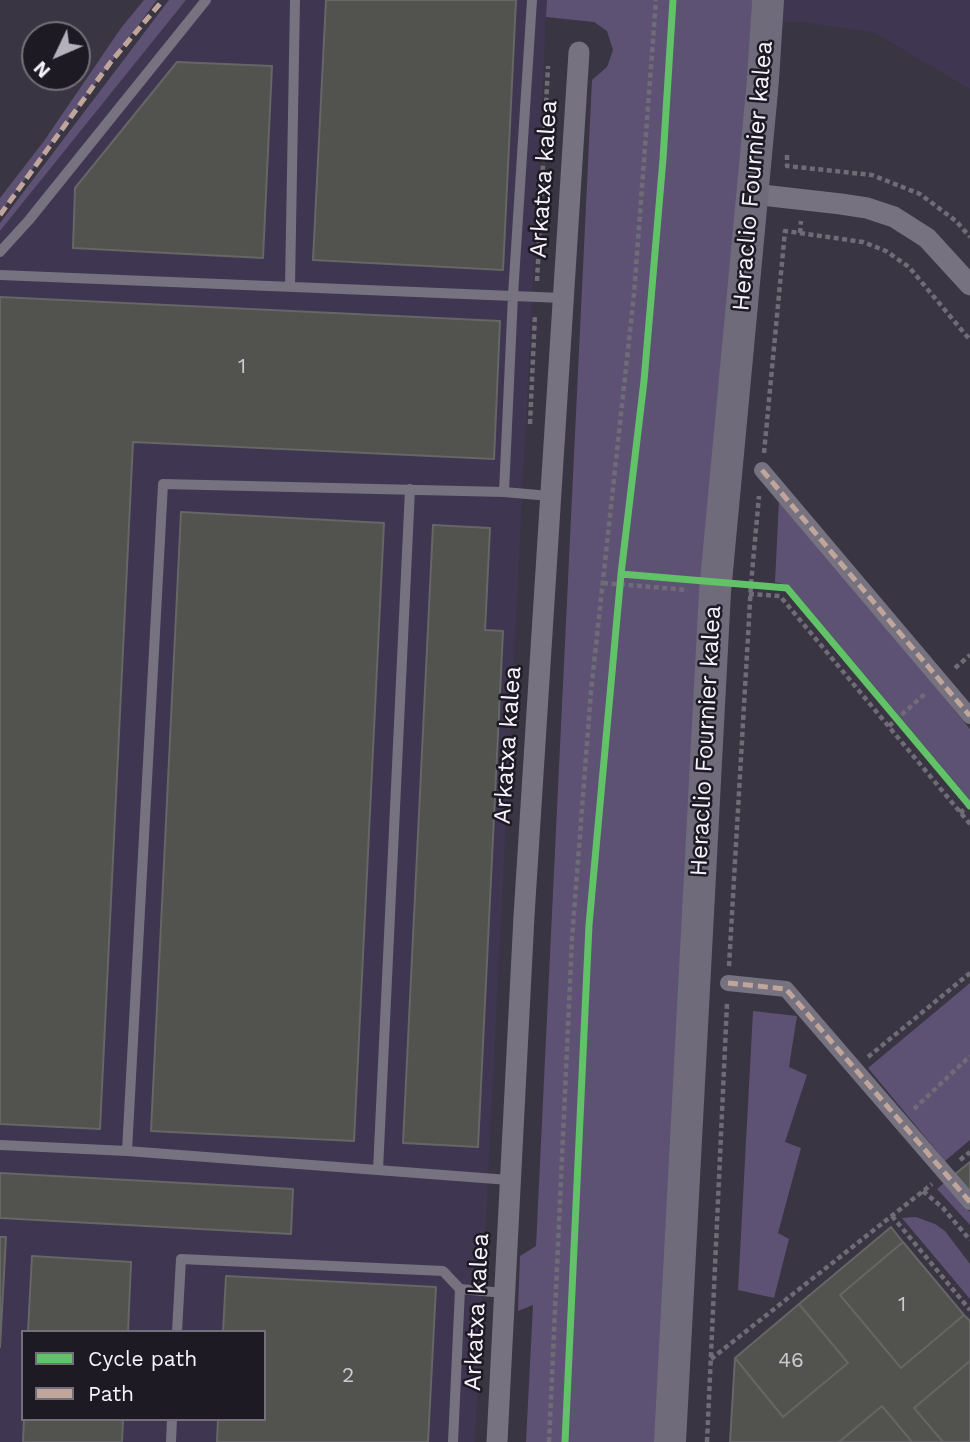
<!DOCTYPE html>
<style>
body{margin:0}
#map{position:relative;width:970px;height:1442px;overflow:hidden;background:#393542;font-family:"Work Sans",sans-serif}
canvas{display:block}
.legend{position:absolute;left:21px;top:1330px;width:245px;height:91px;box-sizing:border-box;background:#1d1a24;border:2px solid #74707b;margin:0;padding:9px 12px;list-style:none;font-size:21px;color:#f6f2fe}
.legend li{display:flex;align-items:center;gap:14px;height:35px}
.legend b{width:35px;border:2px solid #74707b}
.north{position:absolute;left:21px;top:21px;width:70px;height:70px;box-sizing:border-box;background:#1d1a24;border:2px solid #74707b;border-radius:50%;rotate:226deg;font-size:19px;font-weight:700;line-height:28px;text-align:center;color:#f6f2fe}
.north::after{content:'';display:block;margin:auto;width:24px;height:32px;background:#b4b0bc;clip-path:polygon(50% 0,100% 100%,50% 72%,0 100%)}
</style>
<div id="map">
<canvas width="970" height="1442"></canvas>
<ul class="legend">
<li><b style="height:9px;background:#61c268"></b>Cycle path</li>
<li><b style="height:9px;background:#c0a59a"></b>Path</li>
</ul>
<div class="north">N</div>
</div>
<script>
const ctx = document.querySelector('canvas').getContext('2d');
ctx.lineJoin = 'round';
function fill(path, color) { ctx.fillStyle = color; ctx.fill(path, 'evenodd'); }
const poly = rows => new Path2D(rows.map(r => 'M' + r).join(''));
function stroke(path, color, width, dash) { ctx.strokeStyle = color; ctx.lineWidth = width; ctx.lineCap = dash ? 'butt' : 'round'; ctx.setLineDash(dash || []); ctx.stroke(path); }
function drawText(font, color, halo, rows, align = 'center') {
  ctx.font = font + ' "Work Sans",sans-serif'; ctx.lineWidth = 5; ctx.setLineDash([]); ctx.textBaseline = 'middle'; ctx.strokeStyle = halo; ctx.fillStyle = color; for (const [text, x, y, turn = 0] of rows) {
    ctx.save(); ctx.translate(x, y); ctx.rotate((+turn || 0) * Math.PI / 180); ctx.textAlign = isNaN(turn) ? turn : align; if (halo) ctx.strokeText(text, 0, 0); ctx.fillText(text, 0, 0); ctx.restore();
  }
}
fill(poly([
 [186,0,547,0,475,1442,0,1442,0,231],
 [23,1332,264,1332,264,1419,23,1419],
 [752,0,970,0,970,89,873,32,800,22,751,22]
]), '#3f3651');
fill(poly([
 [144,0,157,0,0,213,0,198,44,141,121,28],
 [169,0,186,0,0,231,0,223],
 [547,0,752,0,748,98,655,1442,526,1442,533,1305,518,1311,520,1256,536,1246,592,80,607,67,613,50,607,31,594,22,546,17],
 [779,500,970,729,970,800,790,586,775,582],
 [970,983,970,1140,945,1161,868,1068],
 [753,1011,797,1016,789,1067,807,1075,785,1142,801,1148,778,1233,789,1239,774,1298,738,1290],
 [945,1182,970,1212,970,1225,937,1189],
 [916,1217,935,1224,945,1231,970,1264,970,1299,902,1218]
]), '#5d5273');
const building = poly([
 [326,0,516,0,503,270,313,260,326,0],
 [177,62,272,66,263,258,73,248,75,188,177,62],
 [0,297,500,321,494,459,133,442,100,1129,0,1124,0,297],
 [181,512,384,523,354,1141,151,1131,181,512],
 [433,525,490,528,485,630,503,631,478,1147,403,1143,433,525],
 [970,1162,970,1191,955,1174,970,1162],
 [0,1173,293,1189,291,1234,0,1218,0,1173],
 [891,1227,903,1242,840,1295,901,1368,964,1315,970,1321,970,1361,914,1408,943,1442,912,1442,882,1406,839,1442,730,1442,735,1358,783,1417,848,1363,799,1304,891,1227],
 [0,1237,6,1237,0,1347,0,1237],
 [903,1242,964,1315,901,1368,840,1295,903,1242],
 [32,1256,131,1262,128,1332,28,1332,32,1256],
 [226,1276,436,1287,428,1442,217,1442,218,1419,264,1419,264,1332,223,1332,226,1276],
 [799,1304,848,1363,783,1417,735,1358,799,1304],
 [970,1361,970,1442,943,1442,914,1408,970,1361],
 [882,1406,912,1442,839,1442,882,1406],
 [24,1419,123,1419,122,1442,23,1442,24,1419]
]);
fill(building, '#52534e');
stroke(building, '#666', 2);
stroke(poly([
 [787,155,787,166,872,175,920,194,956,221,970,237],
 [800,233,863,242,886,251,909,267,970,340],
 [537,281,548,66],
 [530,424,535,314],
 [764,453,785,231,800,233,801,221],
 [603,583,688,590],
 [749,594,780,596,970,824],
 [955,668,970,655],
 [889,726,927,692],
 [960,813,970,805],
 [729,966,751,584,759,496],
 [868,1057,970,973],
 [914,1109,970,1056],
 [960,1160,970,1152],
 [923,1191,943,1208,970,1240],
 [892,1216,970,1310],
 [711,1359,932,1184],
 [549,1442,572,939,591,691,634,294,656,0],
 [707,1442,727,1003]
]), '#6f6c78', 4.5, [5, 3.5]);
stroke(poly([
 [0,252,29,220,206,0],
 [0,275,562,298],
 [290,286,295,0],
 [504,492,550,496],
 [0,1145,127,1151,509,1180],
 [127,1151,163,484,504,492,513,295,532,0],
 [378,1170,410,489],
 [177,1332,181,1259,443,1271,460,1289],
 [171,1442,172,1419],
 [453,1442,460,1289,504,1293]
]), '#767280', 10);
stroke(poly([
 [762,470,970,716],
 [728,983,786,989,970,1202]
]), '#767280', 16);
stroke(poly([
 [753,194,841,204,867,208,894,217,927,238,970,285],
 [497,1442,524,916,579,52]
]), '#767280', 21);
stroke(poly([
 [670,1442,715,592,763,80,768,0]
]), '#706b7b', 32);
stroke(poly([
 [0,215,110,63,163,0],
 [762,470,970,716],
 [728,983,786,989,970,1202]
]), '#c0a59a', 5, [10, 5]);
stroke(poly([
 [621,574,787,588,970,806],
 [565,1442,589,925,621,574,644,381,663,159,673,0]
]), '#61c268', 7);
drawText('21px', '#cdcad2', null, [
 ["1",242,367],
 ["1",902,1305],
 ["46",791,1361],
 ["2",348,1376]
]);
drawText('24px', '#f6f2fe', '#1d1a24', [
 ["Heraclio Fournier kalea",753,176,-85],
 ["Arkatxa kalea",544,179,-86],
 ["Heraclio Fournier kalea",706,741,-87],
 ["Arkatxa kalea",508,745,-86],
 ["Arkatxa kalea",477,1312,-87]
]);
</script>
